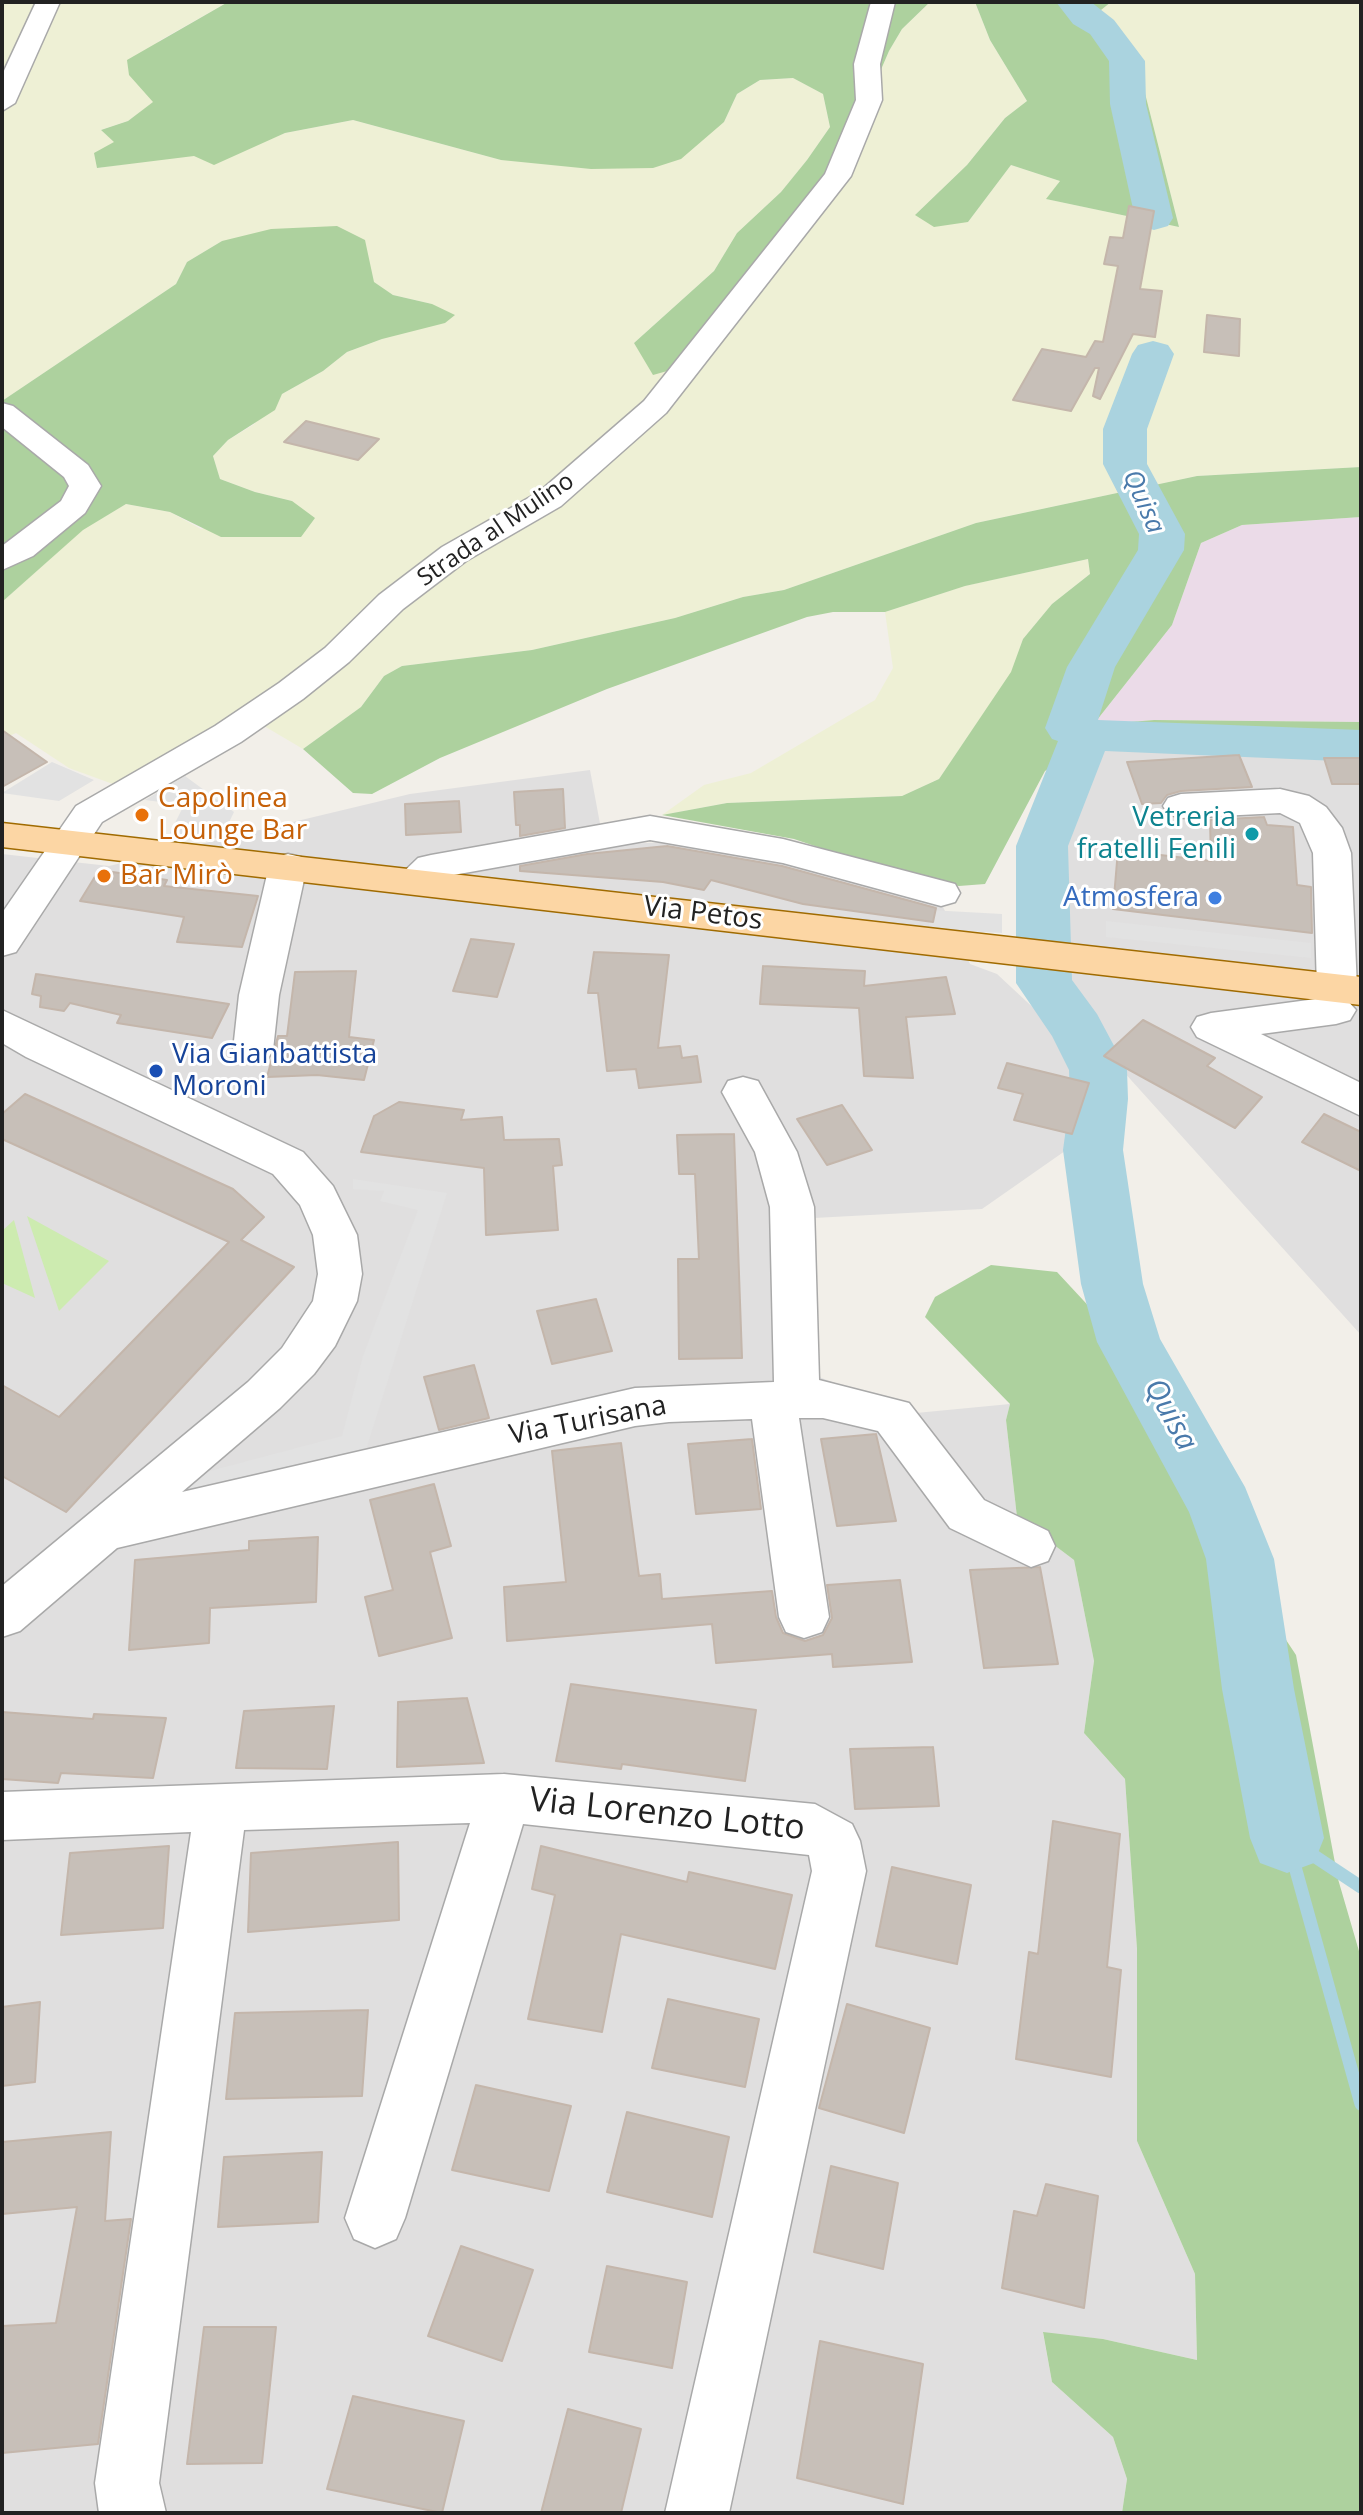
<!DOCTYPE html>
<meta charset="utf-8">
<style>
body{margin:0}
#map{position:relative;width:1363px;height:2515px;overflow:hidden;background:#f2efe9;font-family:"Open Sans",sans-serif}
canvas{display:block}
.frame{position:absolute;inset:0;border:4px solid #222;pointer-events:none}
</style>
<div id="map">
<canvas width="1363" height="2515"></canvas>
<div class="frame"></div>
</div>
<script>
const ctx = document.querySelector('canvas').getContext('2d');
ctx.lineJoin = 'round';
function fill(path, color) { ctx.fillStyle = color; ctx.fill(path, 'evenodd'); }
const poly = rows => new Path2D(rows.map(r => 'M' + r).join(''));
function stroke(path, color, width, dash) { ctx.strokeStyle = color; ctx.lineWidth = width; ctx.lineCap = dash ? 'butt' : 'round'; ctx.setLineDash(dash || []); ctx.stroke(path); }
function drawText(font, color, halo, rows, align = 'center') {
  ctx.font = font + ' "Open Sans",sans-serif'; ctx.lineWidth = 6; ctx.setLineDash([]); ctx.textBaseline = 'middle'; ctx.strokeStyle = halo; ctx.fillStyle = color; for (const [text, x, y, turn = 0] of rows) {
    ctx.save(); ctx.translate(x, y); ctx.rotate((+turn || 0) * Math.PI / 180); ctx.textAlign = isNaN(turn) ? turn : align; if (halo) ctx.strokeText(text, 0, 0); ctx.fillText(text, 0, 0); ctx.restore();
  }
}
fill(poly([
 [1112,736,1361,749,1361,1335,1113,1060,1063,984,1051,872,1095,740],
 [590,770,604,845,690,841,935,890,970,964,997,974,1055,1028,1096,1091,1085,1137,982,1209,814,1218,808,1373,916,1413,1010,1404,1006,1420,1017,1517,1074,1560,1094,1661,1084,1733,1125,1779,1137,1949,1137,2141,1195,2274,1197,2360,1103,2339,1043,2333,1052,2382,1113,2437,1127,2479,1122,2513,2,2513,2,854,109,866,410,794]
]), '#e0dfdf');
fill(poly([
 [1361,517,1361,722,1154,720,1093,725,1172,625,1201,543,1242,525]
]), '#ebdbe8');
fill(poly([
 [2,2,228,2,159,41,144,90,154,102,128,121,101,130,115,142,98,168,257,144,285,133,353,120,501,160,724,122,737,94,760,80,793,78,823,94,830,127,807,160,781,192,737,233,714,271,634,343,738,319,789,256,820,211,889,51,902,29,930,2,975,2,990,40,1027,101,1005,118,967,165,916,214,968,222,1011,165,1060,181,1047,199,1179,227,1135,54,1096,14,1111,2,1361,2,1361,467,1197,476,976,523,784,590,743,597,675,618,532,650,402,666,384,676,361,707,303,749,259,723,121,787,69,768,16,733,2,739,2,602,83,529,126,504,170,512,201,529,292,501,255,492,220,479,213,456,228,440,253,425,282,394,323,371,347,352,382,339,432,304,393,295,373,282,364,240,222,241,187,262,176,284,2,401],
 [1088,559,1090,574,1052,604,1023,639,1012,672,939,779,902,796,727,803,662,815,704,785,751,773,875,700,893,668,885,612,964,586]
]), '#eef0d5');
fill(poly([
 [27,1216,109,1261,59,1311],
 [14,1220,35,1298,2,1283,2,1231]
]), '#cdebb0');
fill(poly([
 [228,2,930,2,902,29,889,51,820,211,789,256,738,319,685,366,653,375,634,343,714,271,737,233,781,192,807,160,830,127,823,94,793,78,760,80,737,94,724,122,681,159,653,168,591,169,501,160,353,120,285,133,214,165,194,156,97,168,94,153,114,142,101,130,128,121,153,102,129,75,127,60],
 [975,2,1111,2,1096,14,1135,54,1179,227,1046,199,1060,181,1011,165,968,222,934,227,915,215,967,165,1005,118,1027,101,990,40],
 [337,226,365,240,374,282,393,295,432,304,455,315,445,323,382,339,347,352,323,371,282,394,275,410,228,440,213,456,220,479,255,492,292,501,315,518,301,537,221,537,170,512,126,504,83,530,2,602,2,401,176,284,187,262,222,241,271,229],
 [1361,467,1361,517,1242,525,1201,543,1172,625,1093,725,1154,720,1361,722,1361,749,1112,736,1095,740,1045,771,985,884,959,886,916,880,794,839,662,815,727,803,902,796,939,779,1011,672,1023,639,1052,604,1090,574,1088,559,965,586,885,612,833,612,807,617,607,689,440,758,372,794,353,793,303,749,361,707,384,676,402,666,532,650,675,618,743,597,784,590,976,523,1197,476],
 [991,1265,1057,1272,1135,1356,1173,1469,1296,1655,1338,1879,1361,1958,1361,2513,1122,2513,1127,2479,1113,2437,1052,2382,1043,2332,1103,2339,1197,2360,1195,2274,1137,2141,1137,1949,1125,1779,1084,1733,1094,1661,1074,1560,1017,1517,1006,1420,1010,1404,925,1317,935,1297]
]), '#add19e');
fill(poly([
 [52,762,94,780,59,801,2,793],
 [185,776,234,812,221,839,170,833,184,805,145,800],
 [929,910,1002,914,1002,933,929,929],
 [1106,921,1311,943,1311,958,1106,937],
 [353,1179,447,1193,364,1456,191,1496,189,1482,195,1475,342,1436,363,1356,418,1210,380,1201,384,1191,353,1189]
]), '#e2e2e2');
stroke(poly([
 [1287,1838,1361,2104],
 [1287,1838,1361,1887]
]), '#aad3df', 13);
fill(poly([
 [1056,2,1091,2,1114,20,1145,61,1146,104,1173,218,1168,226,1154,230,1140,226,1135,218,1110,104,1109,61,1090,34,1073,24,1056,2],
 [1153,341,1168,345,1174,354,1147,429,1147,464,1185,534,1184,550,1115,667,1098,720,1361,730,1361,762,1105,751,1068,846,1072,980,1097,1014,1127,1070,1128,1099,1123,1150,1143,1284,1160,1339,1245,1487,1274,1559,1294,1689,1324,1838,1314,1863,1287,1873,1260,1863,1250,1838,1222,1689,1206,1559,1189,1512,1097,1342,1081,1284,1063,1150,1070,1099,1069,1070,1052,1036,1016,983,1016,846,1058,741,1052,739,1045,728,1067,667,1138,550,1139,534,1103,464,1103,429,1132,354,1138,345,1153,341]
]), '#aad3df');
const building = poly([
 [1129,206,1154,211,1140,289,1162,291,1155,337,1133,334,1100,399,1093,396,1099,368,1095,368,1071,411,1013,400,1042,349,1086,357,1095,341,1103,342,1118,266,1104,264,1110,237,1123,238,1129,206],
 [1207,315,1240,319,1239,356,1204,352,1207,315],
 [306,421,379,439,358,460,284,442,306,421],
 [2,730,47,762,2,787,2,730],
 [1239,755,1252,787,1181,791,1167,795,1161,803,1142,804,1127,762,1239,755],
 [1324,758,1361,758,1361,784,1332,784,1324,758],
 [563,789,565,828,520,836,520,825,516,825,514,792,563,789],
 [459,801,461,832,406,835,405,804,459,801],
 [1264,817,1267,825,1293,827,1297,885,1311,887,1312,933,1113,909,1118,850,1211,861,1210,820,1264,817],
 [667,846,782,866,936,908,933,922,803,904,711,880,704,890,663,882,520,871,520,866,587,854,667,846],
 [99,870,167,880,164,886,258,896,242,947,177,942,184,917,80,901,99,870],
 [471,939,514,944,497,997,453,991,471,939],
 [594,952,669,955,658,1048,680,1046,682,1058,697,1056,701,1082,639,1088,636,1069,607,1071,598,993,588,993,594,952],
 [763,966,865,971,864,986,946,977,955,1014,906,1017,913,1078,864,1076,859,1008,760,1004,763,966],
 [356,971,349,1037,374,1040,364,1080,317,1075,267,1077,278,1036,287,1036,295,972,356,971],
 [36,974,43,975,229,1004,212,1038,117,1023,121,1015,70,1003,64,1011,40,1007,41,996,32,994,36,974],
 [1143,1020,1215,1058,1207,1066,1262,1097,1235,1128,1104,1056,1143,1020],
 [1007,1063,1089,1083,1072,1134,1014,1120,1023,1094,998,1088,1007,1063],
 [25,1094,233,1189,264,1217,241,1240,294,1267,66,1512,2,1476,2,1385,59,1417,229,1242,2,1139,2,1114,25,1094],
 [399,1102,464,1110,461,1120,502,1117,504,1140,559,1139,562,1165,553,1166,558,1230,486,1235,484,1168,361,1152,374,1116,399,1102],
 [842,1105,872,1150,827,1165,797,1119,842,1105],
 [1324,1114,1361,1132,1361,1171,1302,1142,1324,1114],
 [734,1134,742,1358,679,1359,678,1259,699,1259,695,1174,679,1174,677,1135,734,1134],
 [596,1299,612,1351,552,1364,537,1311,596,1299],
 [474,1365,489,1418,439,1430,424,1377,474,1365],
 [876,1434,896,1521,837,1526,821,1439,876,1434],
 [752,1439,761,1509,696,1514,688,1444,752,1439],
 [621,1443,639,1576,660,1574,662,1599,772,1591,776,1617,783,1633,805,1641,823,1635,832,1618,827,1585,900,1580,912,1662,833,1667,832,1654,716,1663,712,1624,507,1641,504,1587,566,1582,552,1451,621,1443],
 [434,1484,451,1546,430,1552,452,1638,379,1656,365,1597,393,1590,370,1500,434,1484],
 [318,1537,316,1602,210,1608,209,1643,129,1650,135,1560,249,1550,249,1541,318,1537],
 [1040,1567,1058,1664,984,1668,970,1570,1040,1567],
 [571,1684,756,1710,745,1781,622,1764,621,1769,556,1761,571,1684],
 [467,1698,484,1763,397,1767,398,1702,467,1698],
 [334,1706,327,1769,236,1768,244,1711,334,1706],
 [2,1712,93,1719,94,1714,166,1718,153,1778,61,1773,58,1783,2,1779,2,1712],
 [933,1747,939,1806,855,1809,850,1749,933,1747],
 [1053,1821,1120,1834,1107,1967,1121,1970,1111,2077,1016,2059,1029,1952,1038,1954,1053,1821],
 [398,1842,399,1920,248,1932,251,1853,398,1842],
 [169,1846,163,1928,61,1935,70,1853,169,1846],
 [541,1846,687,1882,689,1872,792,1895,775,1969,621,1934,602,2032,528,2019,555,1895,532,1889,541,1846],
 [892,1867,971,1885,957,1964,876,1946,892,1867],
 [668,1999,759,2019,745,2087,652,2068,668,1999],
 [40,2002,35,2082,2,2086,2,2007,40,2002],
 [847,2004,930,2028,904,2133,819,2108,847,2004],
 [368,2010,362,2096,226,2099,235,2013,368,2010],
 [476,2085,571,2106,549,2191,452,2170,476,2085],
 [627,2112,729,2137,712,2217,607,2192,627,2112],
 [111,2132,105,2221,131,2219,98,2444,2,2453,2,2326,56,2323,77,2207,2,2214,2,2142,111,2132],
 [322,2152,318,2222,218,2227,224,2157,322,2152],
 [831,2166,898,2183,883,2269,814,2252,831,2166],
 [1046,2184,1098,2196,1084,2308,1002,2288,1014,2211,1037,2216,1046,2184],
 [461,2246,533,2270,502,2361,428,2336,461,2246],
 [607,2266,687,2282,672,2368,589,2352,607,2266],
 [204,2327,276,2327,262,2463,187,2464,204,2327],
 [820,2341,923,2364,903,2504,797,2478,820,2341],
 [353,2396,464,2421,442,2513,327,2489,353,2396],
 [568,2409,641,2429,621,2513,541,2513,568,2409]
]);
fill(building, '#c7bfb8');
stroke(building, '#c4b6ab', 2);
const minor = poly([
 [36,2,60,2,15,103,2,111,2,75,36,2],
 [871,2,895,2,880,64,882,100,851,176,666,413,561,506,466,561,403,609,349,662,303,699,241,742,102,822,16,952,2,956,2,913,76,806,215,726,279,683,325,648,379,595,442,547,539,492,644,401,825,174,856,100,854,64,871,2],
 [2,403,13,406,88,465,101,486,85,513,33,556,2,570,2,546,61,501,69,486,64,477,2,427,2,403],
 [1280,789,1309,796,1326,807,1342,828,1351,853,1357,988,1346,999,1356,1010,1350,1020,1336,1024,1261,1034,1361,1083,1361,1116,1197,1037,1191,1027,1197,1017,1211,1013,1323,998,1317,988,1313,853,1300,823,1280,813,1181,818,1168,814,1163,806,1168,798,1181,794,1280,789],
 [650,816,783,839,955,884,960,893,955,902,941,906,783,863,650,840,442,877,426,890,413,894,400,890,394,881,418,858,431,855,650,816],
 [288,854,301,857,307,866,279,995,273,1050,267,1060,253,1064,239,1060,233,1050,239,995,269,866,275,857,288,854],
 [2,1010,303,1152,333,1186,357,1235,362,1274,357,1301,335,1346,314,1374,280,1408,182,1492,635,1388,774,1382,770,1207,755,1152,722,1092,728,1081,743,1077,758,1081,797,1152,814,1207,819,1380,909,1403,984,1500,1048,1531,1055,1546,1048,1561,1031,1567,950,1528,878,1431,823,1418,799,1418,829,1617,822,1632,804,1638,786,1632,779,1617,752,1419,669,1422,635,1426,117,1548,20,1631,2,1637,2,1586,248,1382,282,1348,313,1301,318,1274,313,1235,300,1205,273,1174,26,1057,2,1043,2,1010],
 [504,1774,815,1804,852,1824,860,1841,866,1871,729,2513,665,2513,812,1871,809,1855,523,1824,405,2218,396,2239,375,2248,354,2239,345,2218,470,1823,244,1830,159,2483,166,2513,99,2513,95,2483,191,1832,2,1840,2,1792,504,1774]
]);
const major = poly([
 [2,823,1361,977,1361,1005,2,847,2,823]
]);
stroke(minor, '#a9a9a9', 3);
stroke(major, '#a06b00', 3);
fill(minor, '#fff');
fill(major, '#fcd6a4');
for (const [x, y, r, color] of [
 [142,815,8,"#e8710a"],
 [1252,834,8,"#0f9aa8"],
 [104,876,8,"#e8710a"],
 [1215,898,8,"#3f7fe0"],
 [156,1071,8,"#1a4fb4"]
]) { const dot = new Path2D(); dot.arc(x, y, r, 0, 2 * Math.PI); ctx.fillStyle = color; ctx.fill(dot); stroke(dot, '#fff', 3); }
drawText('24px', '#222', '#fff', [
 ["Strada al Mulino",496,530,-34]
]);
drawText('italic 26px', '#4a7aab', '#fff', [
 ["Quisa",1143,502,66]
]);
drawText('28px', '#c56008', '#fff', [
 ["Capolinea",158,799],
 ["Lounge Bar",158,831],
 ["Bar Mirò",120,876]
], 'left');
drawText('28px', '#0d838f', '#fff', [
 ["Vetreria",1236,818],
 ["fratelli Fenili",1236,850]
], 'right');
drawText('28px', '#366cbe', '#fff', [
 ["Atmosfera",1199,898]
], 'right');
drawText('28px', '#222', '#fff', [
 ["Via Petos",703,914,7],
 ["Via Turisana",588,1421,-11]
]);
drawText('28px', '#164399', '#fff', [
 ["Via Gianbattista",172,1055],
 ["Moroni",172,1087]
], 'left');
drawText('italic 30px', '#4a7aab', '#fff', [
 ["Quisa",1170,1415,61]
]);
drawText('34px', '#222', '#fff', [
 ["Via Lorenzo Lotto",667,1815,6]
]);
</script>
